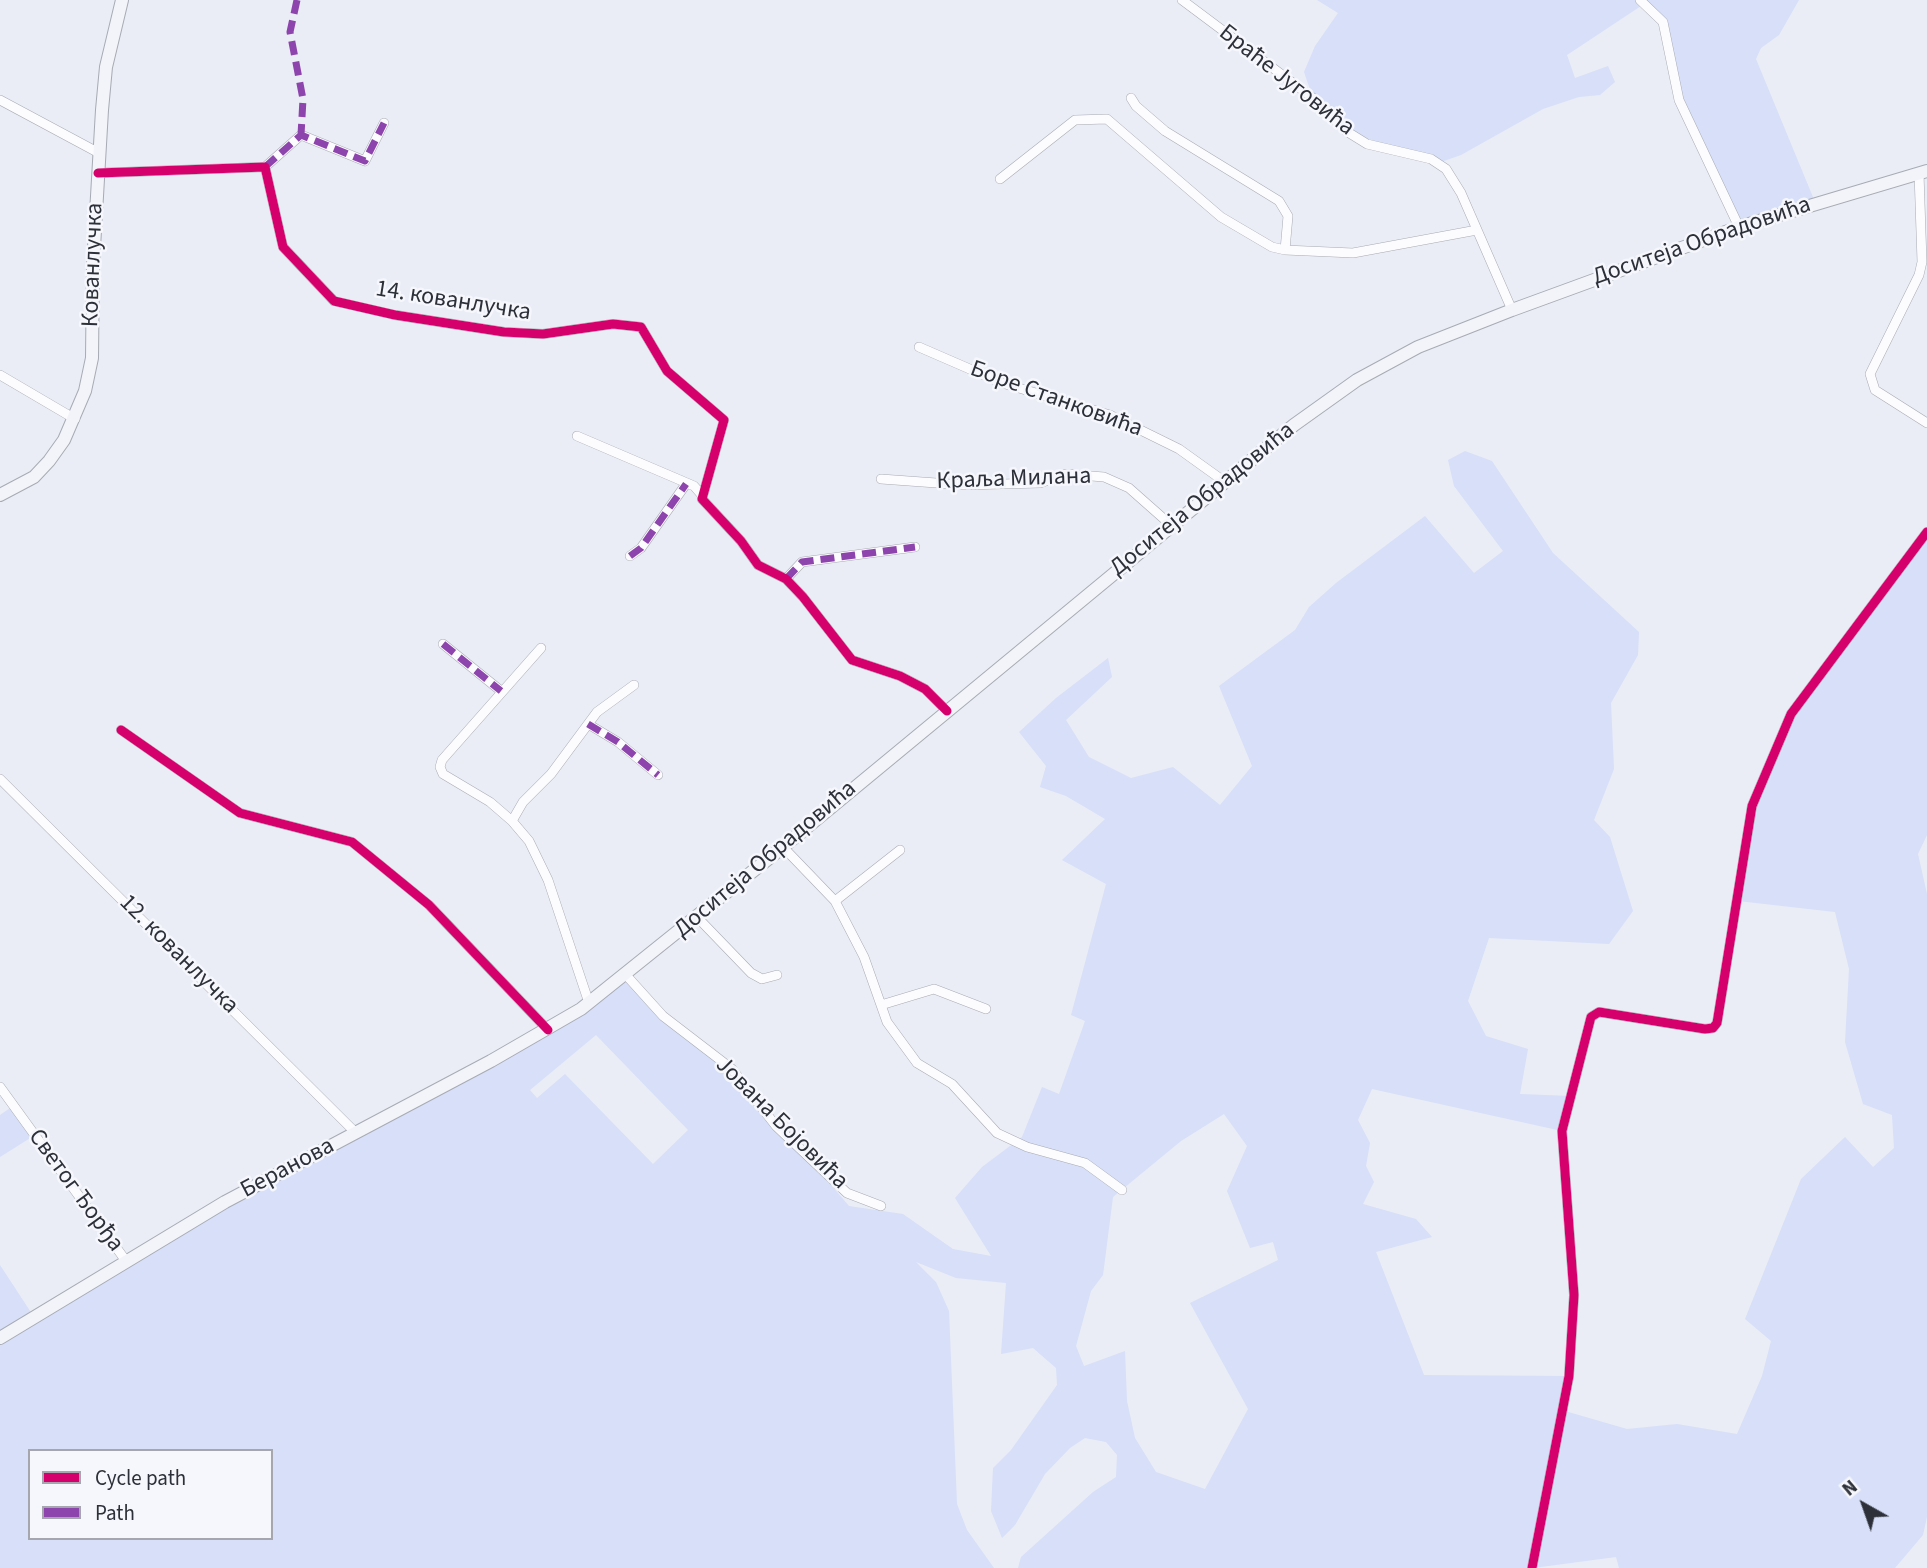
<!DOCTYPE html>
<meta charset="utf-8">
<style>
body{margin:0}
#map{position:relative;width:1927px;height:1568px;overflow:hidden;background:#eaedf6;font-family:"Source Sans 3",sans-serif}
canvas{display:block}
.legend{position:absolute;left:28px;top:1449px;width:245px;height:91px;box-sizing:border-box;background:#f6f7fc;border:2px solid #a6a7ae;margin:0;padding:9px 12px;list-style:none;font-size:21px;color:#2d3038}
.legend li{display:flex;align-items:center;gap:14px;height:35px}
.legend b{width:35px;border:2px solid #a6a7ae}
.north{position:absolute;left:1829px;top:1470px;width:70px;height:70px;-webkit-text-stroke:5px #f6f7fc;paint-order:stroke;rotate:320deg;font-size:19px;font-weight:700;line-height:28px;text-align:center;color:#2d3038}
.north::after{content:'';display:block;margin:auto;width:24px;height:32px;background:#2d3038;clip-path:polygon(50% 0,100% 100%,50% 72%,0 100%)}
</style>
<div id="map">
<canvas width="1927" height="1568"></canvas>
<ul class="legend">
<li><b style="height:9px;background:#d6006c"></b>Cycle path</li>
<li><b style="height:9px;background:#8e44ad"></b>Path</li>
</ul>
<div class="north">N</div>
</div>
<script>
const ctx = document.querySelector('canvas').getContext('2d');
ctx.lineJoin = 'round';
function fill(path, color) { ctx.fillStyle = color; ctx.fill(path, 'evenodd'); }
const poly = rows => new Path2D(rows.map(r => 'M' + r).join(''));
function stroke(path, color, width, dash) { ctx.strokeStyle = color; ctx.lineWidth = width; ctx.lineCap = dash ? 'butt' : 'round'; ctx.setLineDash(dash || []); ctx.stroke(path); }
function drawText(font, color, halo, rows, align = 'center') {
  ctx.font = font + ' "Source Sans 3",sans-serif'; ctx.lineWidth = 5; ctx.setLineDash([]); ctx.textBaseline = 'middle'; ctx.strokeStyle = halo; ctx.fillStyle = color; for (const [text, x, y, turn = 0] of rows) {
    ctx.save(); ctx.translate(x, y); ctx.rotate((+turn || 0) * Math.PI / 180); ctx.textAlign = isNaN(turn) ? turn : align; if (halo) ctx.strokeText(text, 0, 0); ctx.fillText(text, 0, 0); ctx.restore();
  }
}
fill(poly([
 [1317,0,1799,0,1779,35,1761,48,1756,59,1815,202,1739,227,1679,100,1663,22,1644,4,1567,55,1575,78,1608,66,1615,82,1600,95,1579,97,1543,109,1461,155,1438,163,1346,131,1313,98,1304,72,1315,46,1338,13],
 [1465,451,1492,461,1553,553,1639,632,1638,655,1611,703,1614,769,1594,820,1610,837,1633,911,1609,944,1489,938,1468,1001,1486,1036,1528,1049,1520,1094,1571,1096,1562,1131,1372,1089,1358,1120,1370,1143,1366,1166,1374,1182,1363,1204,1416,1219,1432,1237,1376,1252,1424,1375,1569,1376,1565,1411,1627,1429,1677,1424,1737,1434,1762,1376,1771,1341,1745,1319,1801,1179,1845,1137,1873,1167,1894,1148,1892,1115,1863,1104,1845,1042,1849,969,1835,912,1738,901,1752,806,1789,720,1927,532,1927,835,1918,854,1927,894,1927,1517,1923,1535,1895,1568,1619,1568,1616,1557,1533,1568,1018,1568,1021,1557,1093,1492,1116,1477,1117,1455,1106,1442,1085,1438,1070,1448,1045,1474,1015,1525,1002,1538,991,1511,993,1468,1011,1450,1057,1385,1056,1368,1033,1348,1001,1354,1006,1283,956,1278,916,1262,936,1282,949,1311,957,1504,967,1530,994,1568,0,1568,0,1265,34,1317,106,1272,491,1061,626,975,663,1016,732,1069,849,1206,903,1214,953,1249,991,1256,955,1198,982,1167,1022,1137,1042,1087,1059,1094,1085,1021,1071,1015,1106,884,1062,860,1105,819,1066,796,1040,787,1046,766,1019,732,1056,698,1108,658,1112,677,1066,720,1089,757,1131,778,1173,767,1220,805,1252,766,1219,686,1295,630,1309,607,1336,583,1425,516,1474,573,1503,551,1454,486,1448,460],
 [596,1035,688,1130,653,1164,565,1074,537,1098,530,1090],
 [1224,1114,1247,1146,1227,1191,1250,1248,1273,1242,1278,1260,1190,1303,1248,1409,1205,1489,1156,1472,1135,1438,1127,1401,1125,1351,1084,1366,1076,1346,1091,1291,1103,1275,1113,1197,1181,1141],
 [30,1451,271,1451,271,1538,30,1538],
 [13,1106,35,1135,0,1157,0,1115]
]), '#d7dff9');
const street = poly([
 [1182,0,1313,98,1346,131,1367,144,1431,159,1446,169,1461,193,1512,310],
 [1640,0,1663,22,1679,100,1739,227],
 [1131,98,1136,106,1165,131,1279,201,1288,216,1285,250,1353,253,1477,230],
 [0,100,99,153],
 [265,167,301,135,365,161,384,123],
 [98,173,265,167,283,247,334,301,395,315,504,332,543,334,613,324,641,327,667,371,724,420,702,499,741,541,758,565,786,579,803,597,852,660,900,676,925,689,947,711],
 [1919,173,1922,262,1919,275,1870,374,1875,390,1927,423],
 [1000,179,1075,120,1107,119,1221,217,1272,247,1285,250],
 [919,347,1002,383,1110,415,1179,449,1225,482],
 [0,375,75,419],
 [577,436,694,486,701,494],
 [881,479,964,485,1040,483,1066,474,1104,477,1129,488,1172,526],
 [630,556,641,548,686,484],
 [786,579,802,562,915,547],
 [443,644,501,691],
 [541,648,442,760,440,767,443,774,490,802,512,821,529,841,548,880,589,1003],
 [588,724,618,742,658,775],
 [121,730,240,813,352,842,429,905,548,1030],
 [0,779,356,1133],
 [512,821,523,802,551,774,597,712,634,685],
 [783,847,835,901,864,957,887,1022,917,1063,952,1084,997,1133,1027,1147,1085,1163,1122,1190],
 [835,901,900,850],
 [697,917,751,973,762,979,777,975],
 [626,975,663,1016,732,1069,776,1126,847,1193,881,1206],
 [881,1005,934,989,986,1009],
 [0,1087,126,1261],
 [1532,1568,1569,1376,1574,1295,1562,1131,1591,1017,1599,1012,1705,1029,1713,1028,1717,1023,1752,806,1791,714,1927,532]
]);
const secondary = poly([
 [0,495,34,477,49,461,64,440,85,391,92,358,93,265,102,110,106,67,122,0],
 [0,1338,225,1202,491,1061,581,1009,783,847,1294,425,1357,380,1418,347,1512,310,1739,227,1927,171]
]);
stroke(street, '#a8abb3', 10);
stroke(secondary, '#a8abb3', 14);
stroke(street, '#fcfcfe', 9);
stroke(secondary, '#f2f4f9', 12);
stroke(poly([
 [297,0,290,32,303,99,301,135],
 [265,167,301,135,365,161,384,123],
 [630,556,641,548,686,484],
 [786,579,802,562,915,547],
 [443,644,501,691],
 [588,724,618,742,658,775]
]), '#8e44ad', 7, [14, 7]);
stroke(poly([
 [98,173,265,167,283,247,334,301,395,315,504,332,543,334,613,324,641,327,667,371,724,420,702,499,741,541,758,565,786,579,803,597,852,660,900,676,925,689,947,711],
 [121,730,240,813,352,842,429,905,548,1030],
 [1532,1568,1569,1376,1574,1295,1562,1131,1591,1017,1599,1012,1705,1029,1713,1028,1717,1023,1752,806,1791,714,1927,532]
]), '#d6006c', 9);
drawText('24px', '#2d3038', '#f6f7fc', [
 ["Браће Југовића",1286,81,38],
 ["Доситеја Обрадовића",1702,242,-19],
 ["Кованлучка",94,265,-88],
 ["14. кованлучка",453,302,9],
 ["Боре Станковића",1056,400,20],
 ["Краља Милана",1014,480,-2],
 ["Доситеја Обрадовића",1203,500,-39],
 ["Доситеја Обрадовића",766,860,-40],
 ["12. кованлучка",178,955,45],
 ["Јована Бојовића",781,1124,45],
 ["Беранова",288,1169,-28],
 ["Светог Ђорђа",75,1191,54]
]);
</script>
